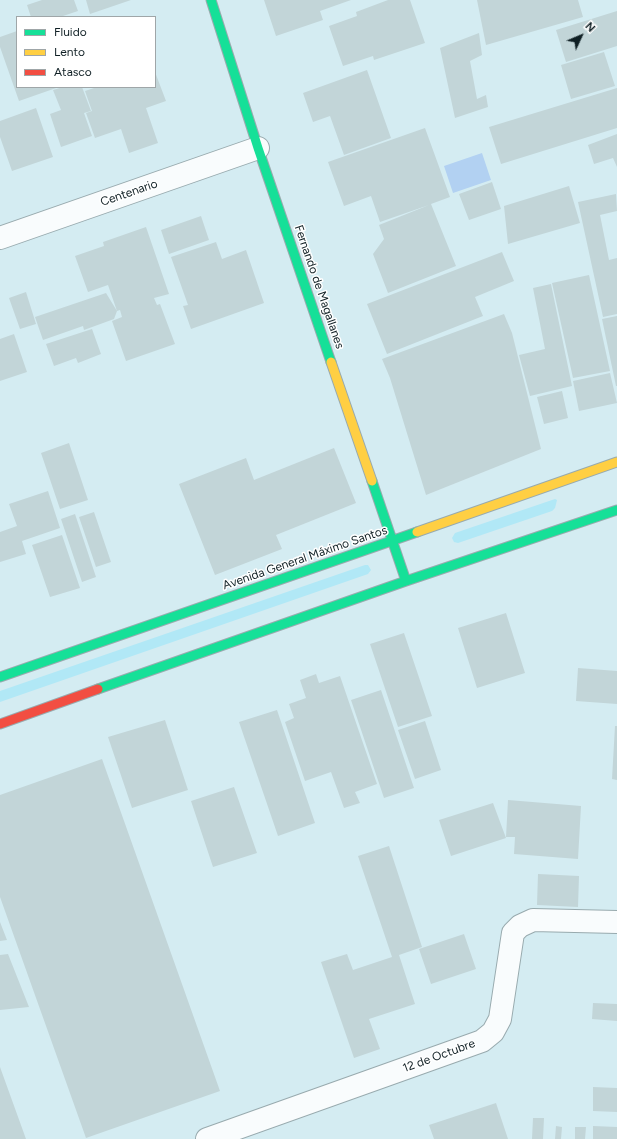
<!DOCTYPE html>
<meta charset="utf-8">
<style>
body{margin:0}
#map{position:relative;width:617px;height:1139px;overflow:hidden;background:#d4ecf2;font-family:Figtree,sans-serif}
canvas{display:block}
.legend{position:absolute;left:16px;top:16px;width:140px;height:72px;box-sizing:border-box;background:#fff;border:1px solid #9fa6a8;margin:0;padding:5px 7px;list-style:none;font-size:12px;color:#102025}
.legend li{display:flex;align-items:center;gap:8px;height:20px}
.legend b{width:20px;border:1px solid #9fa6a8}
.north{position:absolute;left:561px;top:16px;width:40px;height:40px;-webkit-text-stroke:3px #fff;paint-order:stroke;rotate:46deg;font-size:11px;font-weight:700;line-height:16px;text-align:center;color:#102025}
.north::after{content:'';display:block;margin:auto;width:14px;height:18px;background:#102025;clip-path:polygon(50% 0,100% 100%,50% 72%,0 100%)}
</style>
<div id="map">
<canvas width="617" height="1139"></canvas>
<ul class="legend">
<li><b style="height:5px;background:#16e098"></b>Fluido</li>
<li><b style="height:5px;background:#ffcf43"></b>Lento</li>
<li><b style="height:5px;background:#f24e42"></b>Atasco</li>
</ul>
<div class="north">N</div>
</div>
<script>
const ctx = document.querySelector('canvas').getContext('2d');
ctx.lineJoin = 'round';
function fill(path, color) { ctx.fillStyle = color; ctx.fill(path, 'evenodd'); }
const poly = rows => new Path2D(rows.map(r => 'M' + r).join(''));
function stroke(path, color, width, dash) { ctx.strokeStyle = color; ctx.lineWidth = width; ctx.lineCap = dash ? 'butt' : 'round'; ctx.setLineDash(dash || []); ctx.stroke(path); }
function drawText(font, color, halo, rows, align = 'center') {
  ctx.font = font + ' Figtree,sans-serif'; ctx.lineWidth = 3; ctx.setLineDash([]); ctx.textBaseline = 'middle'; ctx.strokeStyle = halo; ctx.fillStyle = color; for (const [text, x, y, turn = 0] of rows) {
    ctx.save(); ctx.translate(x, y); ctx.rotate((+turn || 0) * Math.PI / 180); ctx.textAlign = isNaN(turn) ? turn : align; if (halo) ctx.strokeText(text, 0, 0); ctx.fillText(text, 0, 0); ctx.restore();
  }
}
fill(poly([
 [555,499,557,500,555,508,552,511,458,543,454,542,452,538,455,533],
 [365,565,368,565,371,570,368,574,0,702,0,691]
]), '#b1e8f6');
fill(poly([
 [482,153,491,180,453,193,444,166]
]), '#b2d1f2');
fill(poly([
 [42,0,74,0,78,11,60,17,31,17,27,5],
 [86,0,131,0,90,14],
 [264,0,351,0,320,11,323,20,276,36],
 [388,0,410,0,425,43,374,60,373,56,343,66,329,26,357,16,356,12],
 [477,0,578,0,583,17,486,45],
 [617,11,617,46,566,62,556,30],
 [17,31,17,87,59,87,19,101,0,47,0,37],
 [479,33,482,55,470,61,477,99,486,95,488,107,455,118,440,48],
 [604,52,615,86,571,99,561,65],
 [367,70,391,138,344,155,330,116,313,122,303,93],
 [155,72,166,101,146,108,158,143,129,153,121,129,95,138,86,113,92,111,85,91,97,87,155,87],
 [63,87,82,87,91,111,84,113,92,136,61,147,50,114,61,110,53,90],
 [617,88,617,128,501,164,489,127],
 [36,108,53,157,12,171,0,137,0,121],
 [425,128,450,197,431,204,456,266,388,293,373,254,384,239,379,225,429,205,380,222,371,196,344,206,328,162],
 [617,134,617,167,613,158,594,164,588,145],
 [492,182,501,209,469,220,459,194],
 [569,186,580,223,508,244,504,206],
 [616,194,617,211,600,215,609,260,617,258,617,314,603,317,578,202],
 [201,216,209,240,169,254,161,230],
 [146,227,169,294,154,298,157,305,160,304,175,344,126,361,112,321,122,317,120,310,117,311,114,319,84,330,83,326,43,340,35,317,106,293,117,311,108,285,88,292,75,256,104,246,103,242],
 [216,242,222,259,246,250,264,303,191,329,183,306,188,305,171,257],
 [502,252,514,281,475,297,483,316,387,354,367,304],
 [589,275,610,371,573,378,552,283],
 [551,284,572,386,530,396,519,355,545,349,533,288],
 [26,292,36,324,20,329,9,298],
 [504,314,512,333,541,449,426,495,390,378,382,359],
 [617,316,617,386,616,386,602,319],
 [92,329,101,354,78,363,76,358,54,366,46,344],
 [14,334,27,372,0,381,0,339],
 [610,373,617,403,579,411,573,381],
 [562,391,568,418,544,424,537,397],
 [69,443,88,500,60,509,41,453],
 [334,448,356,503,276,535,282,549,215,575,179,484,246,458,254,480],
 [48,491,60,528,22,541,26,554,0,562,0,532,17,526,9,504],
 [94,512,111,562,96,567,79,517],
 [75,514,96,577,82,582,61,519],
 [62,535,80,588,50,597,32,545],
 [506,613,525,673,477,688,458,628],
 [404,633,432,716,398,727,370,644],
 [578,668,617,671,617,704,576,701],
 [316,674,319,683,340,676,377,784,355,792,360,803,344,808,331,772,305,781,285,722,294,718,289,704,306,698,300,680],
 [381,690,414,788,384,798,351,700],
 [277,710,315,823,278,836,239,722],
 [165,720,188,790,132,808,108,737],
 [425,721,441,770,415,779,398,730],
 [615,726,617,726,617,780,612,779],
 [102,759,220,1091,86,1138,0,897,0,795],
 [234,787,257,853,213,867,191,801],
 [508,800,581,806,578,859,514,854,515,837,506,837],
 [493,803,506,838,451,856,439,820],
 [389,846,422,947,399,955,415,1004,369,1019,380,1049,354,1058,321,962,347,954,353,970,392,957,358,856],
 [538,874,579,876,578,907,537,905],
 [0,922,7,940,0,941],
 [464,934,476,969,431,984,419,949],
 [8,954,29,1007,0,1010,0,955],
 [593,1003,617,1004,617,1021,592,1019],
 [0,1067,26,1139,0,1139],
 [593,1087,617,1088,617,1112,593,1111],
 [496,1103,508,1139,434,1139,429,1125],
 [533,1118,544,1118,543,1139,532,1139],
 [556,1126,562,1127,561,1139,555,1139],
 [593,1126,617,1127,617,1139,593,1139],
 [575,1127,586,1127,585,1139,575,1139]
]), '#c2d5d8');
const street = poly([
 [0,238,258,148],
 [207,1139,482,1041,493,1032,500,1019,513,933,520,926,533,920,617,922]
]);
const fast = poly([
 [211,0,258,148,331,362],
 [372,481,406,581],
 [0,677,417,532],
 [98,689,406,581,617,510]
]);
const slow = poly([
 [331,362,372,481],
 [417,532,617,462]
]);
const jam = poly([
 [0,724,98,689]
]);
stroke(street, '#98aaae', 24);
stroke(fast, '#98aaae', 11);
stroke(slow, '#98aaae', 11);
stroke(jam, '#98aaae', 11);
stroke(street, '#f9fcfd', 22);
stroke(fast, '#16e098', 9);
stroke(slow, '#ffcf43', 9);
stroke(jam, '#f24e42', 9);
drawText('12px', '#102025', '#fff', [
 ["Centenario",129,193,-19],
 ["Fernando de Magallanes",319,287,71],
 ["Avenida General Máximo Santos",305,558,-19],
 ["12 de Octubre",439,1056,-20]
]);
</script>
